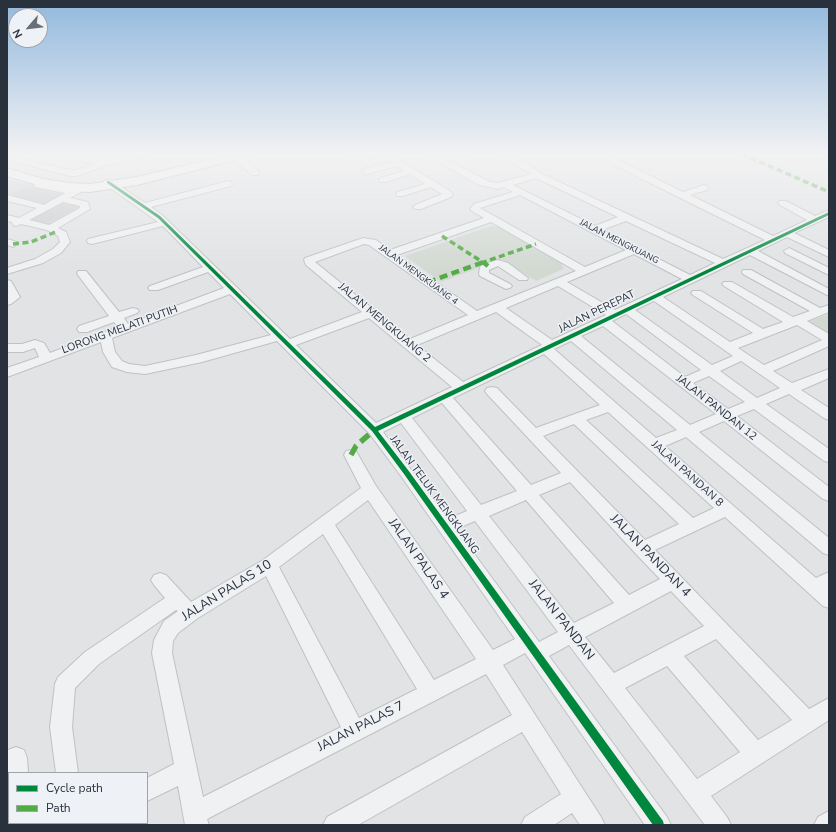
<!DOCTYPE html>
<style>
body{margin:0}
#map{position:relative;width:836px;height:832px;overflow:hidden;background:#e1e3e5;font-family:"Nunito Sans",sans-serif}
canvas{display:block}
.frame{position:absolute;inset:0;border:8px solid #29313d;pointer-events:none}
.legend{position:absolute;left:8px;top:772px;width:140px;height:52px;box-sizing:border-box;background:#eef1f5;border:1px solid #9fa4ab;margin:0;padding:5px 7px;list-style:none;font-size:12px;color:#29313d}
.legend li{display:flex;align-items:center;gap:8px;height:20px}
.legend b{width:20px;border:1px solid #9fa4ab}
.north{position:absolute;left:8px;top:8px;width:40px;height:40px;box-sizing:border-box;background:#eef1f5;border:1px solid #9fa4ab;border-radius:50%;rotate:242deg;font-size:11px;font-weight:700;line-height:16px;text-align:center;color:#29313d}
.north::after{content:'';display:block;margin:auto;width:14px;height:18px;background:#696f78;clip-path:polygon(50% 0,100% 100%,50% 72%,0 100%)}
</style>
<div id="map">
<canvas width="836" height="832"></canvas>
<div class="frame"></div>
<ul class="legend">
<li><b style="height:5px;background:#00873e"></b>Cycle path</li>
<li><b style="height:5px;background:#53ab46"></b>Path</li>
</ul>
<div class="north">N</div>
</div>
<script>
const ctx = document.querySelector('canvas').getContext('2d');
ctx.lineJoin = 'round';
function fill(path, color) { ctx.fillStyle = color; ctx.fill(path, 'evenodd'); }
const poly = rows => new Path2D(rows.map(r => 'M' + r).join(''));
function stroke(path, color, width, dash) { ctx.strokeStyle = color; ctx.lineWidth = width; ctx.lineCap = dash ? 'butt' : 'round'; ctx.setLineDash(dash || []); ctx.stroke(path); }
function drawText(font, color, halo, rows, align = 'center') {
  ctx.font = font + ' "Nunito Sans",sans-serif'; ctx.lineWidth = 3; ctx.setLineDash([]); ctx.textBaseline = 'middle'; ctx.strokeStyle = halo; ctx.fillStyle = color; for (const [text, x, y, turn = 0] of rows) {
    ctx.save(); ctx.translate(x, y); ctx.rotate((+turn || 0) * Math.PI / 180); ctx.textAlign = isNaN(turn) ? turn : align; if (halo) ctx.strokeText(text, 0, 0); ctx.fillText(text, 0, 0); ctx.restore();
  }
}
fill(poly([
 [7,179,71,194,62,199,83,205,83,209,50,226,23,221,48,208,7,196]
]), '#cfd3d8');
fill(poly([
 [491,226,502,227,562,263,563,269,536,281,502,259,441,282,405,256],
 [829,314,829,337,806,323]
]), '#d2d9d1');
fill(poly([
 [28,186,66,196,48,205,9,195],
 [64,200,82,205,51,221,42,223,28,218]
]), '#c9cbcd');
const minor = poly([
 [42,154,53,154,37,163,71,170,76,170,96,164,60,156,59,154,74,154,97,159,100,154,108,154,105,161,133,154,147,154,146,156,105,166,77,176,71,176,7,160,7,156,28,160,42,154],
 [220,154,228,154,229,155,225,157,220,154],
 [233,154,239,154,258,171,259,173,258,175,252,175,233,158,233,154],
 [366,154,389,154,450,191,453,195,451,197,421,209,415,209,413,207,415,205,442,194,431,187,403,196,397,196,396,194,397,192,425,184,410,174,386,182,380,182,379,180,380,178,404,171,397,166,367,174,364,173,363,171,364,169,391,162,379,154,378,156,352,162,348,160,349,158,366,154],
 [425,154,435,154,442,158,456,154,469,154,468,156,449,161,490,182,498,183,531,174,498,154,508,154,530,165,540,173,723,259,765,240,608,162,607,160,608,158,614,158,683,192,704,185,707,186,708,188,707,190,690,195,773,236,807,220,780,205,778,203,780,201,786,201,815,216,829,210,829,217,794,233,829,250,829,257,787,237,758,251,829,289,829,296,750,255,663,297,730,342,753,333,693,295,691,293,693,291,701,291,763,329,783,322,724,286,722,284,724,282,732,282,793,317,810,311,743,274,742,272,743,270,751,270,820,308,829,305,829,312,807,321,829,334,829,346,773,371,792,383,829,369,829,378,801,390,829,408,829,420,824,418,789,394,766,404,829,449,829,462,824,461,754,409,737,416,829,487,829,501,823,499,724,421,699,432,829,538,829,555,823,553,686,437,665,446,816,578,829,572,829,608,823,606,725,517,655,550,809,709,829,698,829,720,711,796,727,817,731,825,705,825,569,645,549,656,667,817,671,825,645,825,525,653,503,665,601,817,605,825,580,825,572,813,554,825,521,825,525,817,561,794,522,732,358,825,323,825,327,817,512,715,486,674,207,819,209,825,185,825,178,786,147,801,147,778,174,764,152,653,154,640,164,621,178,611,176,610,99,664,75,688,72,727,78,773,56,773,50,727,55,684,58,677,85,652,165,598,154,585,151,580,154,575,160,573,166,575,191,602,263,560,361,488,344,455,346,451,351,450,356,451,376,486,493,650,515,639,401,476,369,433,277,341,202,362,145,374,127,372,112,367,103,352,101,342,7,377,7,368,39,357,35,348,23,352,7,352,7,344,22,344,35,340,44,343,50,353,118,327,114,322,87,332,79,332,77,329,79,326,109,316,78,275,77,273,78,271,86,271,119,312,133,308,137,309,139,311,137,313,124,318,128,324,224,288,208,272,158,290,150,290,148,288,150,286,203,267,163,226,92,244,88,243,87,241,88,239,158,222,105,184,104,182,105,180,111,180,145,203,228,181,231,182,232,184,231,186,151,207,162,215,290,339,362,312,306,265,304,260,305,258,363,238,376,240,390,250,484,218,472,211,470,209,474,204,513,192,504,187,498,189,479,185,425,154],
 [536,178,618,217,595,226,513,185,536,178],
 [520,195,591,232,626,250,585,267,480,208,520,195],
 [626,221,715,263,690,275,602,230,626,221],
 [491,222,576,271,477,311,397,255,491,222],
 [364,244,369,245,468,315,410,339,315,262,364,244],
 [634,254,682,279,615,310,567,282,634,254],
 [558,286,606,315,552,340,506,308,558,286],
 [230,294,271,335,196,355,145,366,129,364,122,361,115,352,112,338,230,294],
 [654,301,733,356,712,365,635,310,654,301],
 [496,312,542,345,463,382,417,345,496,312],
 [626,314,701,370,685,377,612,321,626,314],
 [369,318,452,387,376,423,296,345,369,318],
 [797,325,822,340,764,365,738,348,797,325],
 [603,326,716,414,690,425,581,336,603,326],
 [571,341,677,430,656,438,554,349,571,341],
 [544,354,600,405,536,428,497,388,492,387,487,388,485,391,487,394,561,473,531,485,453,398,544,354],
 [741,361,780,388,757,398,720,371,741,361],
 [709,376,745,402,728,409,693,383,709,376],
 [442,403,517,491,481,505,412,418,442,403],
 [608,412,649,449,714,508,693,518,586,420,608,412],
 [401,423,467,511,448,519,383,432,401,423],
 [574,424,679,524,645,540,543,436,574,424],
 [570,482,636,554,660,579,629,595,539,495,570,482],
 [368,500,476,659,434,680,335,525,368,500],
 [526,500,614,603,574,623,489,516,526,500],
 [475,521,558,632,539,642,456,529,475,521],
 [323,534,417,689,359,718,279,567,323,534],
 [266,576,341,727,203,797,172,653,173,641,178,633,198,618,266,576],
 [671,591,704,626,614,673,585,637,671,591],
 [716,639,792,720,758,740,684,656,716,639],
 [667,666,740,752,697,779,625,688,667,666],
 [41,179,44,180,45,182,44,184,72,190,79,186,85,186,86,188,85,190,70,198,88,202,90,209,58,228,66,232,70,242,61,253,43,263,7,274,7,268,35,259,53,249,60,242,58,236,47,230,21,224,16,226,13,225,12,222,7,221,7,215,19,218,37,208,7,201,7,195,44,205,65,193,35,187,34,185,35,183,41,179],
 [63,202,80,206,80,208,49,225,29,220,63,202],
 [7,239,17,242,18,244,13,247,7,245,7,239],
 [789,248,829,268,829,275,785,253,784,251,789,248],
 [498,260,508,263,528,278,527,280,519,280,498,266,489,270,489,273,510,284,512,286,510,288,506,289,480,276,479,274,480,267,484,264,498,260],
 [7,280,11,281,20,297,11,304,7,305,7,280],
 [16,747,24,750,27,758,28,773,9,773,9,780,7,775,7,754,8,750,16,747],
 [829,811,829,825,814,825,818,817,829,811],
 [10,823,34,823,34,825,10,825,10,823],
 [65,823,92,823,91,825,64,825,65,823],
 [94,823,118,823,118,825,94,825,94,823]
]);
const highway = poly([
 [233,154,253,154,251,156,137,185,90,192,70,191,41,186,7,176,7,168,43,179,70,183,90,184,137,177,233,154]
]);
stroke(minor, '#bfc1c3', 2);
stroke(highway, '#b3b6ba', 2);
fill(minor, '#f0f1f2');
fill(highway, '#f5f5f6');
stroke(poly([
 [742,154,829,192],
 [442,236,484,263],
 [13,244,31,242,58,231],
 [481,263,536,244]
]), '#53ab46', 3.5, [6, 3.5]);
stroke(poly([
 [483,262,488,266],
 [428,282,484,262]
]), '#53ab46', 4.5, [8, 4.5]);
stroke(poly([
 [351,455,356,446,374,430]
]), '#53ab46', 5.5, [11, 5.5]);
fill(poly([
 [107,181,109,181,160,216,375,427,829,212,829,215,378,431,408,470,663,821,664,825,653,825,404,474,372,431,158,218,107,183,107,181]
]), '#00873e');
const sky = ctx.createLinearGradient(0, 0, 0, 270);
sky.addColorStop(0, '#92b9de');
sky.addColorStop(0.57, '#f2f2f3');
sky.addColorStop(1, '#f2f2f300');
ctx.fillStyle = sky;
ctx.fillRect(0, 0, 836, 270);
drawText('9px', '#29313d', '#eef1f5', [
 ["JALAN MENGKUANG",619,242,27],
 ["JALAN MENGKUANG 4",418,275,36]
]);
drawText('11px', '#29313d', '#eef1f5', [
 ["JALAN PEREPAT",597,312,-26],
 ["JALAN MENGKUANG 2",384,323,40],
 ["LORONG MELATI PUTIH",120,330,-20],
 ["JALAN PANDAN 12",716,408,38],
 ["JALAN PANDAN 8",687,474,42],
 ["JALAN TELUK MENGKUANG",434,495,54]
]);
drawText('13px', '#29313d', '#eef1f5', [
 ["JALAN PANDAN 4",650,556,46],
 ["JALAN PALAS 4",418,559,55],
 ["JALAN PALAS 10",227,591,-32],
 ["JALAN PANDAN",561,620,52],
 ["JALAN PALAS 7",361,727,-27]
]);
</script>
